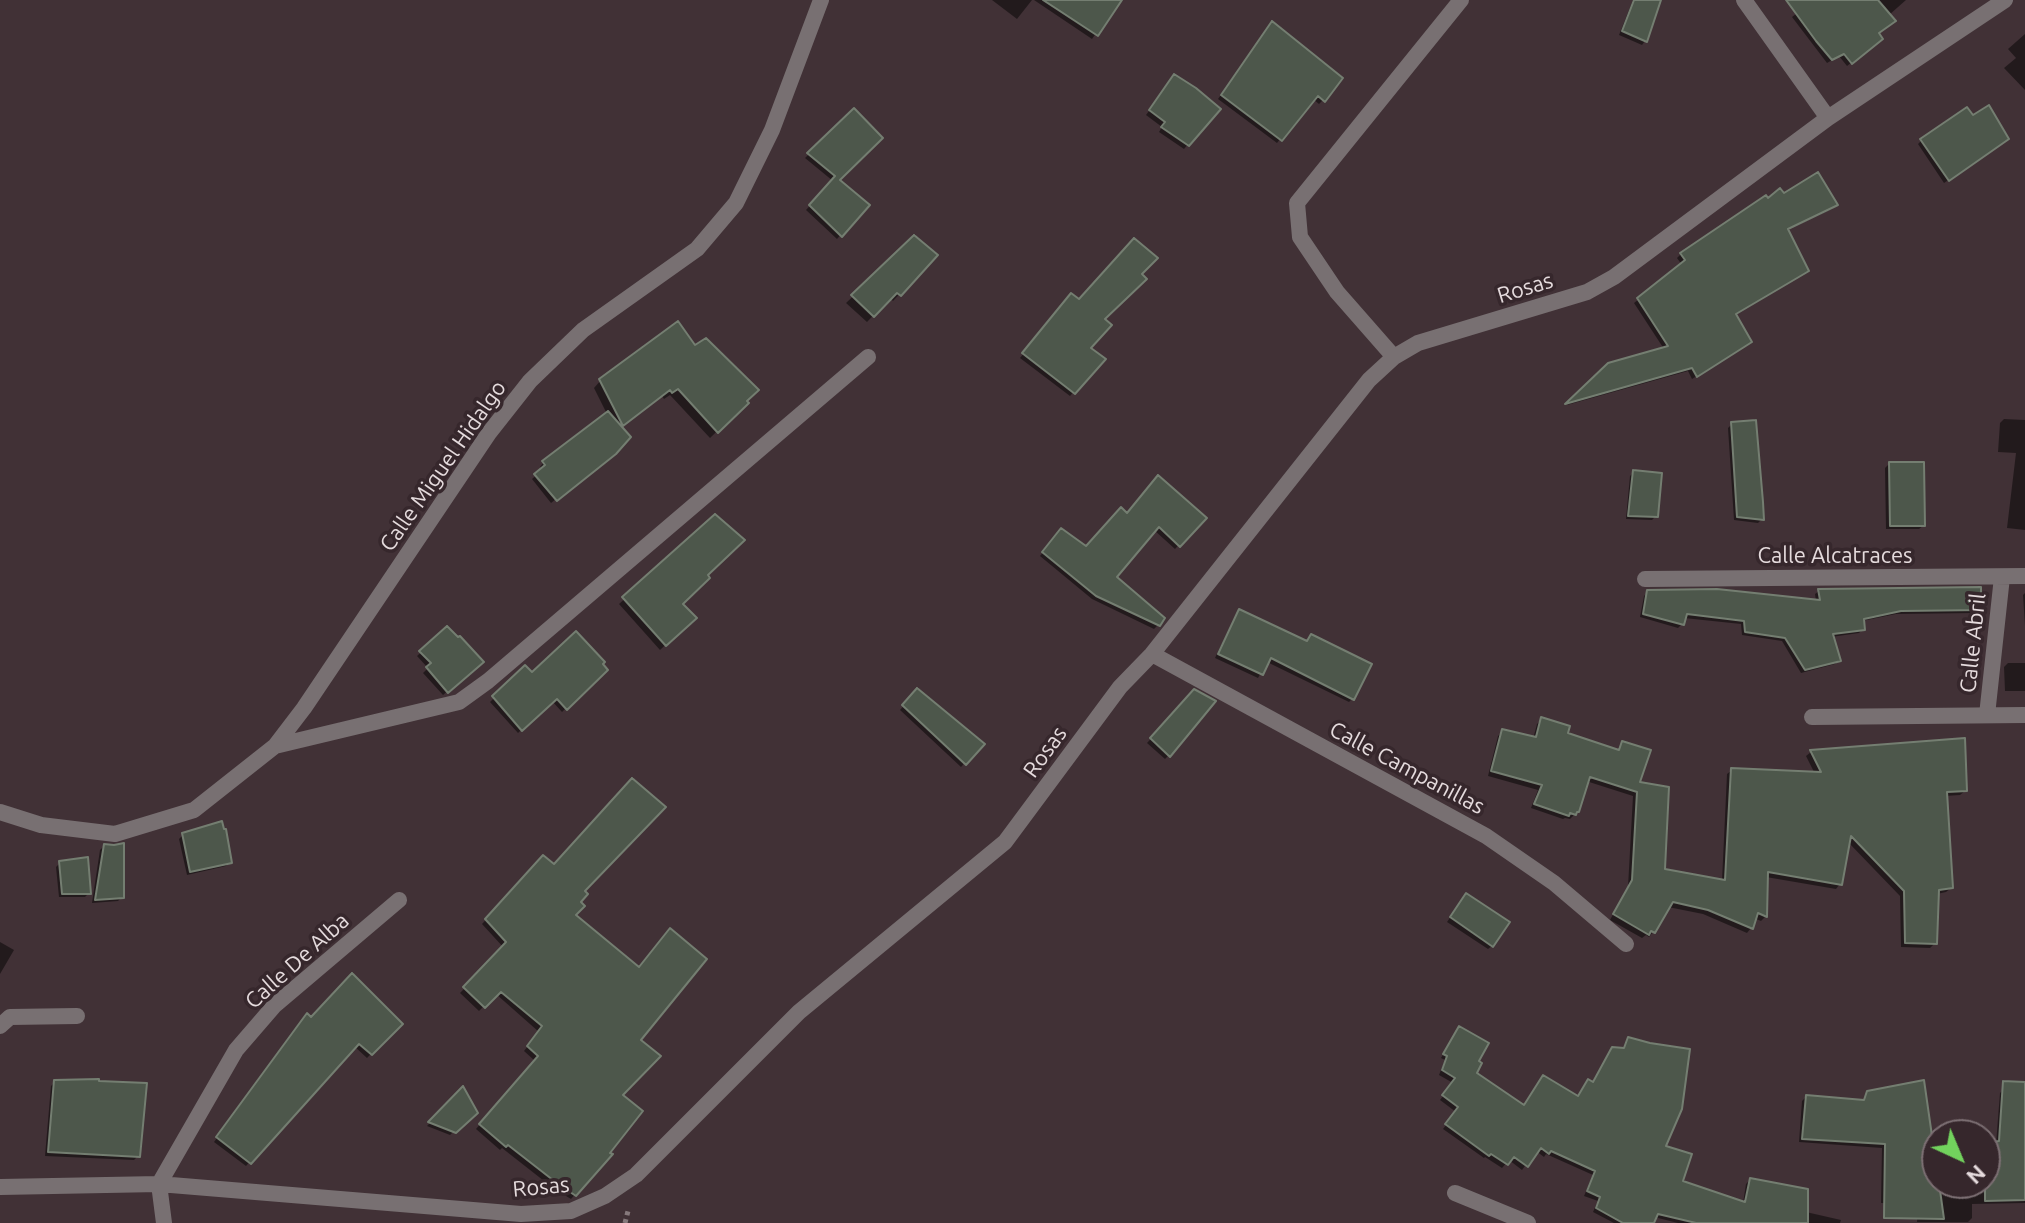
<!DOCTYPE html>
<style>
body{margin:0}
#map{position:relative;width:2025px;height:1223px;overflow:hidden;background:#413136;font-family:Ubuntu,sans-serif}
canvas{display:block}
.north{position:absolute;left:1921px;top:1119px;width:80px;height:80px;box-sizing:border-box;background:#36272c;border:2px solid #7c6f73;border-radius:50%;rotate:136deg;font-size:22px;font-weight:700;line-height:32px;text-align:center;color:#e5dbdd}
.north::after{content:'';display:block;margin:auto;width:28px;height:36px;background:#72d25d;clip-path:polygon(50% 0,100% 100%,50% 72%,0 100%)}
</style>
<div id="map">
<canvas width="2025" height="1223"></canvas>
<div class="north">N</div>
</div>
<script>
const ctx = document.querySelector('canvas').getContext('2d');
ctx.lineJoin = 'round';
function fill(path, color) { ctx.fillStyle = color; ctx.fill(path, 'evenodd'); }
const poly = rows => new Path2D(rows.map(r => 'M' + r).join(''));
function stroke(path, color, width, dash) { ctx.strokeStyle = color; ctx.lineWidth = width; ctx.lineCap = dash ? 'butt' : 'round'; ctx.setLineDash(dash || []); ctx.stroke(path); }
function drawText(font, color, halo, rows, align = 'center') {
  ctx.font = font + ' Ubuntu,sans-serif'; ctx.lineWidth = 7; ctx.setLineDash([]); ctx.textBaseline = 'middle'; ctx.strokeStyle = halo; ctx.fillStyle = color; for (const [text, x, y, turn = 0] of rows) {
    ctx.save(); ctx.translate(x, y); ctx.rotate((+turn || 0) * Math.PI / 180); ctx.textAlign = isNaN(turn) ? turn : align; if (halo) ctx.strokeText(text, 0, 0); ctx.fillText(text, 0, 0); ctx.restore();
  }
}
fill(poly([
 [992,0,1032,0,1017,19],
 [1034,0,1099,0,1113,9,1092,39],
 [1633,0,1659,0,1645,41,1642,45,1619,35],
 [1814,0,1906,0,1889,15,1877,34,1877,43,1847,66,1839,56,1827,63,1792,17],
 [1269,28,1323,100,1319,104,1313,99,1277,143,1218,99],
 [2025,34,2025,90,2004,68,2016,58,2008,49],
 [1171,81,1218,109,1184,149,1159,132,1162,127,1146,115],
 [854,110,837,180,867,205,837,239,806,210,833,181,805,158],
 [1972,118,2003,143,1944,183,1918,144,1921,141],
 [1767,202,1835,205,1832,209,1787,230,1734,315,1745,346,1692,379,1688,371,1567,405,1609,365,1664,349,1634,303,1682,265,1677,258,1681,254],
 [914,238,935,256,893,301,890,298,867,322,846,303],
 [1068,299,1079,302,1102,320,1088,348,1103,359,1070,396,1020,358],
 [694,348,746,403,710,438,670,395,664,399,662,396,620,428,614,453,551,503,532,479,542,470,540,467,543,463,607,414,594,388,601,380],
 [2004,419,2025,420,2025,530,2007,528,2016,453,1998,452,2000,423],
 [1732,424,1762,519,1758,523,1734,520,1728,428],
 [1889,464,1923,526,1919,529,1886,529,1885,468],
 [1634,472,1656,516,1652,520,1626,519,1630,476],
 [1127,515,1204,518,1175,549,1154,530,1114,577,1158,625,1154,629,1092,599,1040,556,1057,535,1086,548],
 [715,517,706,575,681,604,694,618,660,650,619,604],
 [1819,591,1979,609,1975,613,1896,614,1862,621,1863,629,1859,633,1831,637,1839,660,1835,664,1801,673,1782,641,1742,635,1741,624,1684,618,1682,624,1678,628,1640,617,1644,596,1648,592,1816,601,1815,594],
 [2025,593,2025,626,2023,595],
 [1240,611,1306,643,1311,637,1353,698,1349,702,1267,662,1258,678,1215,658,1236,615],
 [447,628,481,662,443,695,423,673,428,668,417,656],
 [2008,663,2025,663,2025,691,2005,691,2004,667],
 [601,664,605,670,562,712,552,701,518,733,490,702,525,668,532,675],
 [917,691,982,744,961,767,900,710],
 [1194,692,1169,755,1165,759,1147,743],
 [1542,719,1565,734,1617,752,1623,743,1638,784,1663,870,1722,881,1727,774,1732,770,1815,774,1806,756,1811,752,1963,740,1965,791,1960,795,1945,796,1951,888,1946,892,1937,894,1935,943,1930,948,1901,947,1900,896,1848,842,1840,884,1836,889,1766,877,1765,917,1761,921,1754,918,1751,928,1747,933,1703,914,1668,907,1653,932,1649,937,1646,935,1642,938,1610,920,1628,887,1633,796,1586,781,1578,811,1570,819,1565,818,1563,819,1531,808,1538,790,1488,776,1498,736,1503,731,1533,739,1537,724],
 [183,835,230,862,226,866,187,875,179,839],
 [104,846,122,897,118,901,92,903,100,850],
 [543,858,582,891,574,915,638,1040,620,1095,608,1153,610,1155,571,1199,553,1188,502,1148,500,1150,476,1129,535,1061,524,1051,539,1032,496,994,479,1011,460,993,504,948,482,924],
 [60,863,89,893,85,897,59,897,56,867],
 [1463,899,1492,946,1488,949,1447,922],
 [0,942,14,950,0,974],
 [303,1020,400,1024,367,1058,354,1046,246,1166,214,1142],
 [1459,1028,1476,1062,1474,1074,1523,1107,1577,1098,1622,1050,1629,1039,1664,1147,1681,1183,1743,1203,1746,1184,1750,1180,1806,1212,1841,1220,1840,1223,1678,1223,1654,1217,1652,1223,1614,1223,1593,1212,1598,1201,1584,1196,1593,1175,1546,1154,1544,1157,1536,1151,1522,1170,1509,1160,1502,1168,1485,1157,1484,1158,1443,1129,1456,1112,1440,1100,1453,1083,1439,1075,1445,1060,1441,1058],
 [55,1082,138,1156,134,1160,45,1156,51,1086],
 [2004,1089,2025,1089,2025,1203,1972,1204,1972,1218,1968,1222,1917,1222,1918,1204,1881,1203,1882,1148,1799,1142,1802,1101,1806,1097,1862,1102,1868,1093,1932,1152,1937,1151,1937,1183,1985,1183,1985,1145,1996,1144,2000,1093],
 [459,1093,475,1112,450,1135,427,1126]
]), '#0007');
const building = poly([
 [1043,0,1122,0,1098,36,1043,0],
 [1634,0,1661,0,1647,42,1622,31,1634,0],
 [1786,0,1878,0,1896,21,1879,33,1883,39,1852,64,1844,54,1832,60,1816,41,1786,0],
 [1272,21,1343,78,1325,102,1318,96,1282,141,1221,95,1272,21],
 [1174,74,1196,88,1221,109,1189,146,1161,127,1165,122,1149,110,1174,74],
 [1989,105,2009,139,1949,181,1920,139,1967,107,1973,115,1989,105],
 [854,108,883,138,840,180,870,205,842,237,809,205,835,176,807,153,854,108],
 [1818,172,1838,205,1788,229,1809,271,1736,314,1752,342,1697,377,1692,368,1565,404,1608,363,1668,346,1637,298,1685,260,1680,253,1766,195,1768,198,1780,188,1784,193,1818,172],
 [914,235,938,255,901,296,897,293,874,317,851,295,914,235],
 [1134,238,1158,258,1142,274,1147,279,1105,319,1112,325,1091,348,1106,359,1075,394,1022,353,1071,293,1079,299,1134,238],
 [678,321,695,345,706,338,759,390,747,401,749,403,718,433,678,389,672,393,670,390,623,426,599,379,678,321],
 [608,411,631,437,616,454,557,501,534,474,545,465,542,461,608,411],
 [1756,420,1763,502,1764,520,1737,517,1731,422,1756,420],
 [1889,462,1924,462,1925,526,1890,526,1889,462],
 [1633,470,1662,473,1658,517,1628,516,1633,470],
 [1158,475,1207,518,1180,547,1159,527,1117,577,1165,618,1160,626,1096,596,1042,552,1061,528,1086,546,1121,507,1127,513,1158,475],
 [715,514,745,540,708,575,710,578,683,604,697,618,666,646,622,597,715,514],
 [1981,587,1981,610,1901,611,1864,619,1865,630,1833,634,1841,661,1805,670,1785,638,1745,632,1744,621,1687,614,1684,625,1643,614,1647,590,1717,589,1820,600,1818,589,1981,587],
 [1239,609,1307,641,1311,634,1372,664,1354,700,1271,658,1263,675,1218,654,1239,609],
 [447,626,458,637,460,636,484,662,448,693,426,667,431,663,419,651,447,626],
 [576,631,605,662,603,664,608,670,567,710,557,699,522,731,492,696,525,665,532,672,576,631],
 [917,688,985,744,966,765,902,705,917,688],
 [1194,689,1216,701,1170,757,1150,738,1194,689],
 [1541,717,1570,726,1568,733,1619,750,1622,741,1651,750,1640,782,1669,787,1665,869,1725,880,1731,768,1821,772,1810,750,1965,738,1967,791,1947,792,1953,888,1939,890,1937,944,1905,943,1904,891,1851,836,1842,885,1768,872,1767,917,1758,913,1753,929,1708,910,1673,902,1655,933,1651,931,1649,935,1613,914,1632,880,1637,792,1590,777,1579,812,1577,812,1576,815,1570,813,1569,816,1534,804,1542,785,1491,771,1502,729,1536,737,1541,717],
 [632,778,666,807,585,891,588,894,581,902,585,906,576,915,639,967,670,928,707,959,641,1040,661,1056,623,1095,643,1111,610,1153,613,1154,576,1196,558,1184,508,1145,506,1147,479,1124,538,1056,527,1046,542,1026,501,992,485,1008,463,987,506,942,485,919,543,855,554,864,632,778],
 [222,821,224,829,226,829,232,863,190,872,182,833,222,821],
 [124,843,124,898,95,900,104,844,114,845,124,843],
 [88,857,91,894,62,894,59,861,88,857],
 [1466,893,1510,922,1493,947,1450,917,1466,893],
 [352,973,403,1024,372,1055,359,1044,251,1164,216,1137,307,1013,311,1017,352,973],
 [1459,1026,1489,1043,1479,1061,1482,1063,1477,1073,1524,1105,1543,1075,1578,1096,1588,1079,1593,1082,1612,1047,1624,1048,1628,1037,1650,1043,1690,1049,1682,1109,1666,1146,1692,1154,1683,1181,1745,1202,1750,1178,1808,1189,1808,1223,1696,1223,1658,1214,1654,1223,1623,1223,1596,1208,1600,1197,1587,1191,1595,1171,1551,1151,1549,1154,1541,1148,1528,1167,1514,1157,1508,1165,1491,1154,1489,1156,1445,1124,1458,1107,1442,1095,1455,1078,1442,1070,1447,1056,1443,1054,1459,1026],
 [99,1079,99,1081,147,1083,140,1157,48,1152,54,1080,99,1079],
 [1924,1080,1937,1171,1937,1183,1939,1183,1944,1219,1884,1218,1885,1144,1802,1139,1806,1095,1864,1100,1867,1091,1924,1080],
 [2003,1081,2025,1082,2025,1200,1985,1201,1985,1143,1999,1141,2003,1081],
 [463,1086,478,1113,456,1133,428,1122,463,1086]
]);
fill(building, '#4d574b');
stroke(building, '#747e71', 2);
stroke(poly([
 [625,1223,628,1211]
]), '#86797c', 5, [4, 4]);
stroke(poly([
 [1744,0,1828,118],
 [1394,357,1337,292,1300,237,1297,203,1461,0],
 [1645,579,2025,576],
 [1152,654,1486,836,1554,883,1626,944],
 [1987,715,2002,577],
 [1812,717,2025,715],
 [275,746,459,702,488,681,868,357],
 [0,812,41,825,115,834,194,810,275,746,304,708,489,433,530,381,583,330,697,249,736,203,772,130,821,0],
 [0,1026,10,1017,77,1016],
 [0,1187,159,1184,521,1214,571,1211,605,1196,636,1175,799,1012,1005,842,1120,687,1152,654,1369,380,1394,357,1418,343,1587,292,1614,277,1828,118,2005,0],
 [1455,1193,1528,1223],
 [164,1223,159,1184,236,1050,274,1006,399,900]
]), '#787072', 16);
drawText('22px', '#e5dbdd', '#36272c', [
 ["Rosas",1525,288,-17],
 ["Calle Miguel Hidalgo",443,466,-55],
 ["Calle Alcatraces",1835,556],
 ["Calle Abril",1973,643,-84],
 ["Rosas",1045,752,-54],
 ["Calle Campanillas",1407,768,28],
 ["Calle De Alba",297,961,-42],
 ["Rosas",541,1187,-5]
]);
</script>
